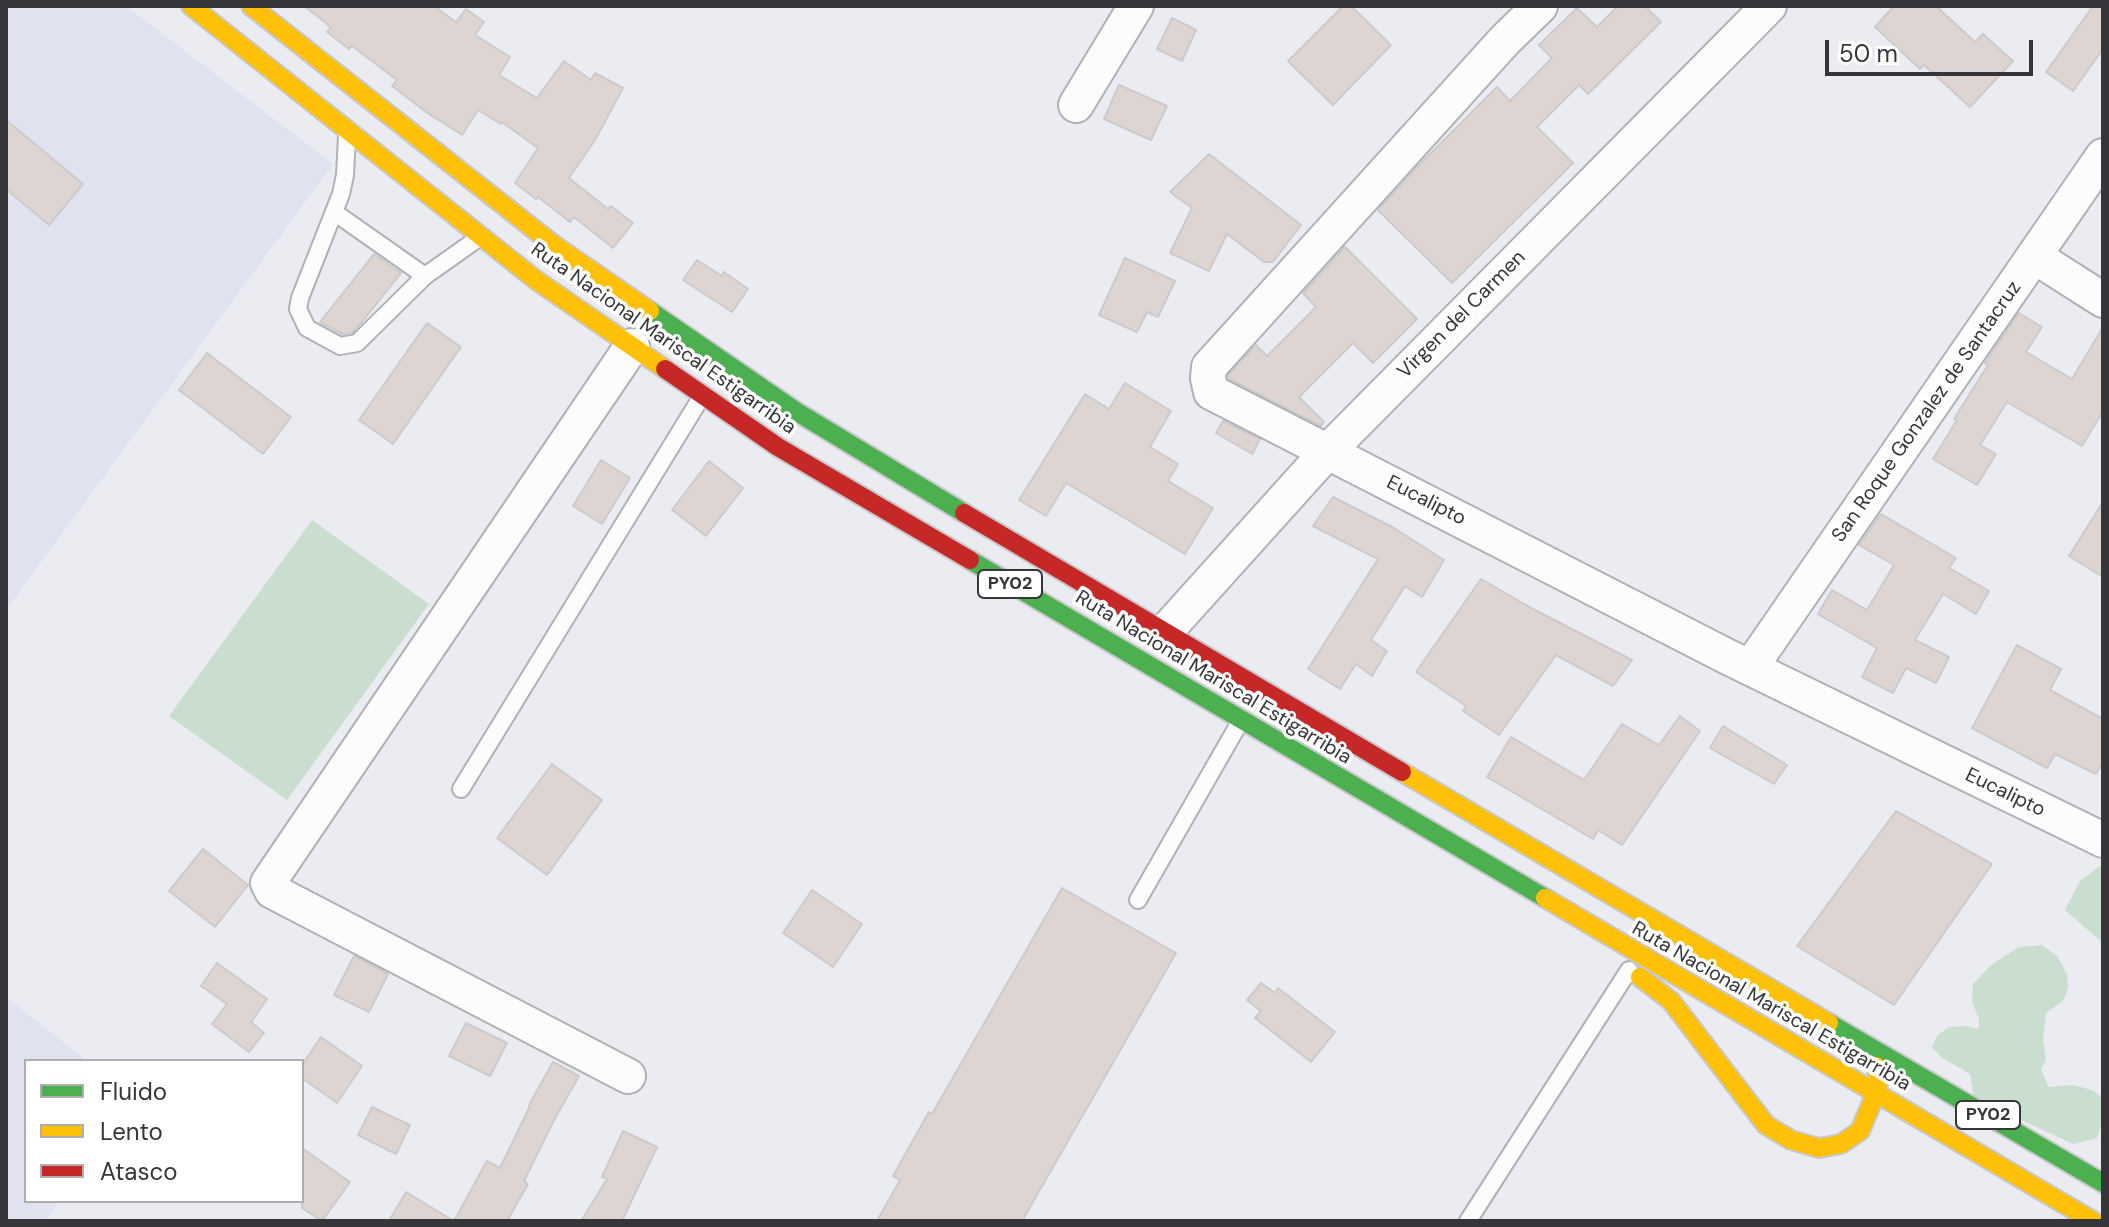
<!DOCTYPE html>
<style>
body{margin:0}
#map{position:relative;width:2109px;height:1227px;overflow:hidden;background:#ebecf2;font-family:"DM Sans",sans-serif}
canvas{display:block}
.frame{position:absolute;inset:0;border:8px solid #35353a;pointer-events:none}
.legend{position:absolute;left:24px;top:1059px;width:280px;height:144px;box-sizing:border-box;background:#fff;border:2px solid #aeaeb0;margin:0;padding:10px 14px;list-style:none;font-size:24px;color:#35353a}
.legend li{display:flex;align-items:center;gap:16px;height:40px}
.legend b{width:40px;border:2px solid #aeaeb0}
.scale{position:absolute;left:1825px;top:40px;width:208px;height:36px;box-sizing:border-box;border:4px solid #35353a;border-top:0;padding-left:10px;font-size:24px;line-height:28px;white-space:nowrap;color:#35353a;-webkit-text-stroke:6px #fff;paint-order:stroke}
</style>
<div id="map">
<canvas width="2109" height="1227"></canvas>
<div class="frame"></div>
<ul class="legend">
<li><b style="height:10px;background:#4caf50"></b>Fluido</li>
<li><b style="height:10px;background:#ffc107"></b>Lento</li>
<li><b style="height:10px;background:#c62828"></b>Atasco</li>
</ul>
<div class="scale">50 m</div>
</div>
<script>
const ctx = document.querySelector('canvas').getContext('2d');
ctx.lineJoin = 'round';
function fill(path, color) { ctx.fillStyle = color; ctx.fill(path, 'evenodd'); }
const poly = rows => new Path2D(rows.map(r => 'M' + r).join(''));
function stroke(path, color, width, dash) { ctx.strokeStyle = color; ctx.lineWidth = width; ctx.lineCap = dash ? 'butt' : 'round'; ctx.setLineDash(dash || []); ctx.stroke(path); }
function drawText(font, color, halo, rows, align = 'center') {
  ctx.font = font + ' "DM Sans",sans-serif'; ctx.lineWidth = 7; ctx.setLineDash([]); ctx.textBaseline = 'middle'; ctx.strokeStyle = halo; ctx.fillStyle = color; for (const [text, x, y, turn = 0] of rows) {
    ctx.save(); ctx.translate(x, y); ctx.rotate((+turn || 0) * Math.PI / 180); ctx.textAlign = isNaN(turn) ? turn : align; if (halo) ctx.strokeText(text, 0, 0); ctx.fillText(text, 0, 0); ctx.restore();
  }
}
fill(poly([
 [6,6,126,6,333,164,6,610],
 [6,997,87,1061,26,1061,26,1201,59,1201,46,1221,6,1221]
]), '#e1e2f0');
fill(poly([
 [312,520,429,604,287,800,169,716],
 [2100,866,2103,868,2103,943,2065,910,2080,881],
 [2042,945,2057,956,2067,974,2068,988,2063,1001,2046,1013,2043,1040,2046,1060,2041,1069,2049,1087,2073,1085,2092,1090,2102,1097,2103,1118,2097,1138,2073,1144,1974,1098,1970,1074,1941,1057,1932,1047,1937,1036,1949,1027,1967,1026,1979,1029,1979,1019,1972,1002,1973,984,1991,965,2019,947]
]), '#c9decf');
const building = poly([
 [304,6,434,6,456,22,466,9,484,22,475,35,510,57,499,75,537,98,564,61,591,80,595,73,623,88,595,140,569,178,608,209,611,206,633,223,613,248,574,217,570,222,538,197,536,199,515,183,538,148,502,122,501,124,478,110,462,135,426,112,392,86,397,80,352,46,349,49,327,32,331,27,304,6],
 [1343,6,1351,6,1391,45,1333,105,1288,61,1343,6],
 [1618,6,1645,6,1661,22,1588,94,1579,85,1537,127,1573,163,1452,283,1378,210,1420,164,1497,87,1510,101,1552,58,1539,45,1577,8,1597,27,1618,6],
 [1894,6,1936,6,1975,42,1983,34,2013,61,1970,107,1924,65,1920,69,1875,27,1894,6],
 [2093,6,2103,6,2103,49,2073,91,2046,72,2093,6],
 [1172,18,1196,30,1182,61,1157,49,1172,18],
 [1119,85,1167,106,1151,140,1104,119,1119,85],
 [6,120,83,184,49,225,6,189,6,120],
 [1209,154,1301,225,1273,262,1264,262,1227,234,1209,271,1170,253,1192,208,1170,192,1209,154],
 [1345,247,1417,319,1373,363,1353,343,1299,397,1324,422,1321,426,1229,379,1228,375,1256,345,1267,356,1316,307,1303,293,1345,247],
 [374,254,401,273,362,322,352,333,342,334,320,322,374,254],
 [1125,258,1175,281,1158,317,1147,312,1137,332,1099,315,1125,258],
 [697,260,722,276,724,272,748,289,732,312,683,280,697,260],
 [2019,313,2042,327,2026,352,2072,379,2103,327,2103,411,2082,446,2007,402,1980,445,1996,454,1977,485,1933,459,1957,420,1954,419,1988,365,1985,363,2019,313],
 [427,323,461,347,393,444,359,420,427,323],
 [207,353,291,417,263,454,179,390,207,353],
 [1125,383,1171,411,1150,447,1178,464,1168,481,1213,508,1185,554,1066,483,1046,516,1019,500,1085,394,1109,409,1125,383],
 [1223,421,1260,439,1252,454,1216,433,1223,421],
 [601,460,630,478,602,524,573,506,601,460],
 [709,461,743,488,706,536,672,510,709,461],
 [1333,497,1394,528,1444,560,1422,597,1405,586,1371,640,1387,651,1372,676,1356,664,1340,689,1308,669,1378,559,1313,526,1333,497],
 [2103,502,2103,577,2069,556,2103,502],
 [1881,514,1956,558,1949,568,1989,591,1976,614,1943,594,1915,640,1949,657,1936,683,1906,668,1893,693,1862,677,1877,648,1818,614,1832,590,1867,610,1894,565,1859,545,1881,514],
 [1481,579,1533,609,1632,660,1613,686,1556,655,1499,735,1463,711,1466,706,1416,672,1481,579],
 [2017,645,2061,669,2050,690,2103,719,2103,762,2096,774,2055,754,2047,768,1972,728,2017,645],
 [1680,716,1700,731,1622,845,1598,830,1593,839,1487,777,1511,737,1584,780,1622,724,1659,745,1680,716],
 [1723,726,1787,765,1774,784,1710,748,1723,726],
 [552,764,602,800,547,875,497,838,552,764],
 [1896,811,1992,864,1894,1005,1797,946,1896,811],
 [203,849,248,885,215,927,169,891,203,849],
 [1062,888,1176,953,1022,1221,877,1221,900,1180,893,1176,929,1112,932,1114,1062,888],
 [812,890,862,924,833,967,783,933,812,890],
 [354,956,388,974,369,1012,334,995,354,956],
 [217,963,267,999,251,1022,264,1033,249,1052,212,1024,227,1004,201,986,217,963],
 [1261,983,1275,993,1278,988,1335,1032,1311,1062,1255,1018,1261,1011,1247,1000,1261,983],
 [466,1023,507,1043,490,1076,449,1056,466,1023],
 [321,1037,362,1066,337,1103,302,1078,302,1065,321,1037],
 [553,1062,579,1076,553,1122,524,1181,528,1184,507,1221,389,1221,406,1192,454,1221,487,1161,500,1168,530,1106,529,1105,553,1062],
 [372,1107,410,1125,396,1154,358,1135,372,1107],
 [623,1131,657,1147,622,1221,581,1221,607,1179,602,1177,623,1131],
 [302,1148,350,1182,322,1221,302,1208,302,1148]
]);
fill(building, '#ded5d3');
stroke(building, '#cccacc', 2);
const lane = poly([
 [347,136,345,175,341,194,300,298,298,309,307,328,340,346,357,343,425,276,480,237],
 [334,212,425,276],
 [461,789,702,396],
 [1138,900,1240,722],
 [1468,1221,1629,970]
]);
const street = poly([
 [1540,6,1505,40,1209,367,1208,378,1211,392,1728,657,2103,840],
 [1076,105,1136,6],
 [2034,256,2103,300],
 [1164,633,1328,451,1769,6],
 [1750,668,2103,156],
 [628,1076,272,891,268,883,632,346]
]);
const fast = poly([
 [650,311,797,412,964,513],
 [970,560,1545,898],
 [1829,1023,2103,1183]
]);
const slow = poly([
 [191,6,536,280,665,369],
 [251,6,554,245,650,311],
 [1402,772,1829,1023],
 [1545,898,2093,1221],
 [1640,977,1671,1001,1766,1125,1791,1140,1819,1148,1841,1144,1860,1131,1876,1093,1879,1079,1876,1066]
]);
const jam = poly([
 [665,369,778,447,970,560],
 [964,513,1402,772]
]);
stroke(lane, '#b0b1b6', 20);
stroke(street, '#b0b1b6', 38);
stroke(fast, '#c8c8cb', 22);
stroke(slow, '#c8c8cb', 22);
stroke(jam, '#c8c8cb', 22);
stroke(lane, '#fcfcfd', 16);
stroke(street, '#fcfcfd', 34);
stroke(fast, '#4caf50', 18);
stroke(slow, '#ffc107', 18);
stroke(jam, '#c62828', 18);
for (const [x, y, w] of [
 [1010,584,64],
 [1988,1115,64]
]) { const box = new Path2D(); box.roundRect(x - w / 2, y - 14, w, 28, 6); ctx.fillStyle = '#fff'; ctx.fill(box); stroke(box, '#35353a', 2); }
drawText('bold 18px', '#35353a', null, [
 ["PY02",1010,584],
 ["PY02",1988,1115]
]);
drawText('20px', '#35353a', '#fff', [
 ["Virgen del Carmen",1462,315,-45],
 ["Ruta Nacional Mariscal Estigarribia",663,339,35],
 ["San Roque Gonzalez de Santacruz",1927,412,-55],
 ["Eucalipto",1426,501,27],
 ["Ruta Nacional Mariscal Estigarribia",1213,678,31],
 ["Eucalipto",2005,793,26],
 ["Ruta Nacional Mariscal Estigarribia",1771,1007,30]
]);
</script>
